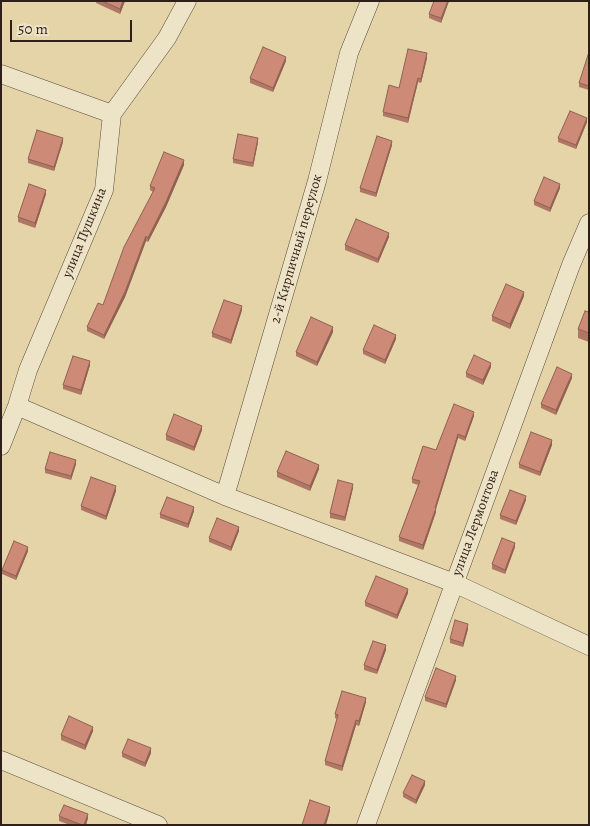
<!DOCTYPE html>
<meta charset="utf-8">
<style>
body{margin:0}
#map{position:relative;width:590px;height:826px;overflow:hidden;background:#e4d4a8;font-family:Alegreya,serif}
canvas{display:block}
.frame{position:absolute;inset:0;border:2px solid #2e1f19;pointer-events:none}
.scale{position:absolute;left:10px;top:20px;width:122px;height:22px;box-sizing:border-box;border:2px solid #2e1f19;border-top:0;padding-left:6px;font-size:15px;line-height:18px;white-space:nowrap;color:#2e1f19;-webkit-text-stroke:4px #ede3c6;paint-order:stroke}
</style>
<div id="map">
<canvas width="590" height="826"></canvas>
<div class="frame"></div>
<div class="scale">50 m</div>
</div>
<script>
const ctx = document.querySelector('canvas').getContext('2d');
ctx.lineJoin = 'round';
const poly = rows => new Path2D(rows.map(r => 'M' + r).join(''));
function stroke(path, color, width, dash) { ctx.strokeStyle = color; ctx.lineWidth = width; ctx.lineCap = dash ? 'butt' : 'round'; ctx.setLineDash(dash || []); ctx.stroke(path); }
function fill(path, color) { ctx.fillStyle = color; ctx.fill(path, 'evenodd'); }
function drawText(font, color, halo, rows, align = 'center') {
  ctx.font = font + ' Alegreya,serif'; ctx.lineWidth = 4; ctx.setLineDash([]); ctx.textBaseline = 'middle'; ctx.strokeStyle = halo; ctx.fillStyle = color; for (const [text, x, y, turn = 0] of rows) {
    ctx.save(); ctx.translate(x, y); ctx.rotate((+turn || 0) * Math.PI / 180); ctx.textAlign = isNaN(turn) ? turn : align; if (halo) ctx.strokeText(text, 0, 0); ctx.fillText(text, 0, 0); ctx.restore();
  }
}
const minor = poly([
 [1,74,112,114],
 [17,406,225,496,454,583,589,646],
 [1,446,17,406,28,370,104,190,112,114,167,38,187,1],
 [225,496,317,181,349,53,370,1],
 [1,760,158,825],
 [366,825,571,265,589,223]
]);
stroke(minor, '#5c4c3d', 19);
stroke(minor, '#ede3c6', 18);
fill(poly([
 [96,1,125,1,120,14,96,3],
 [449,1,441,23,429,18,429,14],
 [589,56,589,90,579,87,579,83],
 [427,58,421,83,418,82,408,123,383,116,383,112,399,88],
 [286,61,273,92,250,83,250,78],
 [587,122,576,149,558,142,558,138],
 [63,142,54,171,28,163,28,159],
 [258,142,253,167,233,163,233,159],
 [392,145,376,197,360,192,360,188],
 [184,165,166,207,148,242,146,241,125,297,104,339,87,331,87,327,103,305,153,192,150,190,150,186],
 [560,188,550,212,534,205,534,201],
 [46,194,35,228,18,222,18,217],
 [389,237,378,263,345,250,345,245],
 [524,296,510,329,492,321,492,316],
 [242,310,231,344,212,337,212,333],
 [589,312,589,342,578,338,578,329],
 [333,332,317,366,296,356,296,352],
 [396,339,385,364,363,354,363,350],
 [90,365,81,395,63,389,63,385],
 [491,367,483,385,466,377,466,373],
 [572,378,556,415,541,408,541,404],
 [474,416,465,441,458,438,436,508,436,512,423,550,399,541,399,537,418,485,412,483,412,479,436,450],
 [202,430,194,451,166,440,166,435],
 [552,445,540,476,519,468,519,464],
 [76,464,71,480,45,473,45,469],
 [319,469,310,491,277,477,277,472],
 [353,488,345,521,330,518,330,513],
 [116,491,106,520,81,510,81,506],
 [526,500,516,525,500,519,500,515],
 [194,511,188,528,160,518,160,514],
 [239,531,231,551,209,542,209,538],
 [515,547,505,574,492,569,492,564],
 [28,551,16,580,2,574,2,570],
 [408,593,397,619,365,606,365,602],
 [468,629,463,647,450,643,450,639],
 [386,650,377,674,364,670,364,665],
 [456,680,446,708,425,701,425,697],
 [366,702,359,726,356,725,342,771,325,765,325,761,337,719,335,718,335,714],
 [93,731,85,750,61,740,61,735],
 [122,753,151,753,145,767,122,757],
 [425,785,416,804,403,797,403,793],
 [59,816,88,818,86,825,70,825,59,821]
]), '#b07765');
fill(poly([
 [123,1,125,1,120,14,120,9],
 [448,1,449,1,441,23,441,18],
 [427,53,427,58,421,83,421,79],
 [286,57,286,61,273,92,273,88],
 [418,78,418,82,408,123,408,118],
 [587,118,587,122,576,149,576,145],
 [63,138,63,142,54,171,54,167],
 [258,138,258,142,253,167,253,163],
 [392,141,392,145,376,197,376,193],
 [184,160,184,165,166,207,148,242,148,238],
 [560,184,560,188,550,212,550,208],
 [46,190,46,194,35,228,35,223],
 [389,233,389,237,378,263,378,259],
 [146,236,146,241,125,297,104,339,104,335],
 [524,292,524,296,510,329,510,324],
 [242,306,242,310,231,344,231,340],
 [333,327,333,332,317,366,317,362],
 [396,335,396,339,385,364,385,360],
 [90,361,90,365,81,395,81,390],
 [491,363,491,367,483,385,483,380],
 [572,374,572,378,556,415,556,410],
 [474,412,474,416,465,441,465,437],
 [202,426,202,430,194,451,194,447],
 [458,434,458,438,435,512,435,508],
 [552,440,552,445,540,476,540,472],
 [76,460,76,464,71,480,71,476],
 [319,465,319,469,310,491,310,486],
 [353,484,353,488,345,521,345,517],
 [116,486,116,491,106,520,106,516],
 [526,496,526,500,516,525,516,521],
 [194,507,194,511,188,528,188,524],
 [436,508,436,512,423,550,423,545],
 [239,527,239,531,231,551,231,547],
 [515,543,515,547,505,574,505,570],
 [28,547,28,551,16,580,16,576],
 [408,589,408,593,397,619,397,615],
 [468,624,468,629,463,647,463,643],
 [386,645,386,650,377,674,377,670],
 [456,676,456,680,446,708,446,704],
 [366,698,366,702,359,726,359,721],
 [356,720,356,725,342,771,342,766],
 [93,727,93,731,85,750,85,745],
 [151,748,151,753,145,767,145,763],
 [425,781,425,785,416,804,416,800],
 [330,807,330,811,326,825,324,825],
 [88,814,88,818,86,825,84,825]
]), '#906153');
const building = poly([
 [102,1,123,1,120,9,102,1],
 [434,1,448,1,441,18,429,14,434,1],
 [263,47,286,57,273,88,250,78,263,47],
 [408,49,427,53,421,79,418,78,408,118,383,112,389,85,399,88,408,49],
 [588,55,589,56,589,86,579,83,588,55],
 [570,111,587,118,576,145,558,138,570,111],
 [37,130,63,138,54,167,28,159,37,130],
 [238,134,258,138,253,163,233,159,238,134],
 [377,136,392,141,376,193,360,188,377,136],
 [164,152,184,160,166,202,148,238,146,236,125,292,104,335,87,327,98,303,103,305,124,247,155,188,150,186,164,152],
 [544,177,560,184,550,208,534,201,544,177],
 [29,184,46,190,35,223,18,217,29,184],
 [356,219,389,233,378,259,345,245,356,219],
 [506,284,524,292,510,324,492,316,506,284],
 [224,300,242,306,231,340,212,333,224,300],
 [585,311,589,312,589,333,578,329,585,311],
 [311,317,333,327,317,362,296,352,311,317],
 [374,325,396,335,385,360,363,350,374,325],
 [474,355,491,363,483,380,466,373,474,355],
 [73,356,90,361,81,390,63,385,73,356],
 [557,367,572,374,556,410,541,404,557,367],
 [454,404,474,412,465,437,458,434,435,508,436,508,423,545,399,537,420,481,412,479,423,446,436,450,454,404],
 [174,414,202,426,194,447,166,435,174,414],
 [531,432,552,440,540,472,519,464,531,432],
 [286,451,319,465,310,486,277,472,286,451],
 [50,452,76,460,71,476,45,469,50,452],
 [91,477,116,486,106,516,81,506,91,477],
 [338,480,353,484,345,517,330,513,338,480],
 [510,490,526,496,516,521,500,515,510,490],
 [167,497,194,507,188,524,160,514,167,497],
 [217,518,239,527,231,547,209,538,217,518],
 [502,538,515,543,505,570,492,564,502,538],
 [14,541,28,547,16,576,2,570,14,541],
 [376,576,408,589,397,615,365,602,376,576],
 [455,620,468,624,463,643,450,639,455,620],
 [373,641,386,645,377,670,364,665,373,641],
 [436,668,456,676,446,704,425,697,436,668],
 [342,691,366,698,359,721,356,720,342,766,325,761,338,715,335,714,342,691],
 [69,716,93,727,85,745,61,735,69,716],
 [128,739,151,748,145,763,122,753,128,739],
 [412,775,425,781,416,800,403,793,412,775],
 [310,800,330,807,324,825,302,825,310,800],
 [64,805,88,814,84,825,82,825,59,816,64,805]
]);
fill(building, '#cd8a76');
stroke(building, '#906153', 1);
drawText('14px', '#2e1f19', '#ede3c6', [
 ["улица Пушкина",85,233,-68],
 ["2-й Кирпичный переулок",297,249,-74],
 ["улица Лермонтова",476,523,-70]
]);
</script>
